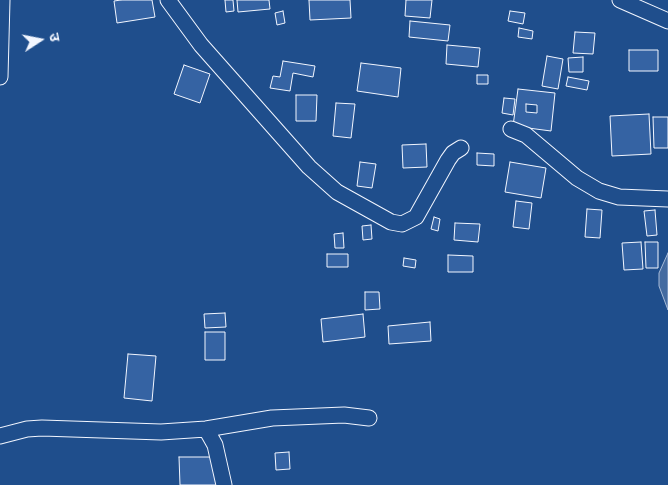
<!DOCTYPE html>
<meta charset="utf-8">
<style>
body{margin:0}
#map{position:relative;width:668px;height:485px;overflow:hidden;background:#1f4e8c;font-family:"DM Sans","Noto Sans Devanagari",sans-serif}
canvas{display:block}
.north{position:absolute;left:15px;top:15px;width:50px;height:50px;-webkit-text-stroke:4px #1f4e8c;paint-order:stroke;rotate:79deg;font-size:14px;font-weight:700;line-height:20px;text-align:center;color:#f2f6ff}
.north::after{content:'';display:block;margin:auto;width:18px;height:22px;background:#f2f6ff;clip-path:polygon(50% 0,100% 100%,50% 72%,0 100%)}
</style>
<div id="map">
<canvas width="668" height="485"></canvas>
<div class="north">उ</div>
</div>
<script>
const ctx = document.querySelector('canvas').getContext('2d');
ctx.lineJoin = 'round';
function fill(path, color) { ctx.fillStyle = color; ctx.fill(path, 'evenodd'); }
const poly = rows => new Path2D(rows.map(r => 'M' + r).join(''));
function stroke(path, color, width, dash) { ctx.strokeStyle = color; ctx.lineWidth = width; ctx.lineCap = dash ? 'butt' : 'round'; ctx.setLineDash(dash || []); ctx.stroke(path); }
const water = poly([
 [668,253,668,310,659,286,659,273,668,253]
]);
fill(water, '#446ba0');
stroke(water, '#a8bbd7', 1);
const building = poly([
 [121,0,152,0,155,17,117,23,114,1,121,0],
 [225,0,233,0,234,11,226,12,225,0],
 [237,0,269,0,270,9,238,12,237,0],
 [309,0,350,0,351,18,310,20,309,0],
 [406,0,432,0,430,18,405,16,406,0],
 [283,11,285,23,277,25,275,13,283,11],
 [510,11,525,13,523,24,508,21,510,11],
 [410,21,450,25,448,41,409,37,410,21],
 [519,28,533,31,532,39,518,37,519,28],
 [575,32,595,33,593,54,573,53,575,32],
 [447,45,480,48,478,67,446,64,447,45],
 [629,50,658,50,658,71,629,71,629,50],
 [547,56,563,59,558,89,542,86,547,56],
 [583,57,583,72,569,72,568,58,583,57],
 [283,61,315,66,313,77,293,73,290,91,270,88,273,76,280,77,283,61],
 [361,63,401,68,398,97,357,91,361,63],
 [184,65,210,74,200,103,174,94,184,65],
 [477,75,488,75,488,84,477,84,477,75],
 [568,77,589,81,587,90,566,86,568,77],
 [518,89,555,93,551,131,513,126,518,89],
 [526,104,537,105,537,113,526,112,526,104],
 [296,95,317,95,316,121,296,121,296,95],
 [504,98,515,99,513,115,502,113,504,98],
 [336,103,355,104,351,138,333,136,336,103],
 [649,114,651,154,612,156,610,116,649,114],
 [653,117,668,117,668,148,654,148,653,117],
 [426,144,427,167,403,168,402,145,426,144],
 [477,153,494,154,494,166,477,165,477,153],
 [360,162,376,164,372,188,357,186,360,162],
 [510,162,546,168,541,198,505,192,510,162],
 [516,201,532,203,529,229,513,227,516,201],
 [587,209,602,210,600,238,585,237,587,209],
 [655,210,657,235,647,236,644,211,655,210],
 [434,217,440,219,438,231,431,229,434,217],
 [455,223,480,224,478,242,454,240,455,223],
 [371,225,372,239,363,240,362,226,371,225],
 [343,233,344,248,335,248,334,234,343,233],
 [641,242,643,269,624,270,622,243,641,242],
 [645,242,658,242,658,268,646,268,645,242],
 [327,254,348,254,348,267,327,267,327,254],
 [448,255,473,256,473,272,448,272,448,255],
 [404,258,416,260,415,268,403,266,404,258],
 [365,292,379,292,380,309,365,310,365,292],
 [225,313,226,327,205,328,204,314,225,313],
 [363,314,365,337,323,342,321,319,363,314],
 [430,322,431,341,389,344,388,326,430,322],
 [205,332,225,332,225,360,205,360,205,332],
 [128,354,156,356,152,401,124,398,128,354],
 [289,452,290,469,276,470,275,453,289,452],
 [179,457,223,457,223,485,180,485,179,457]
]);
fill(building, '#3563a3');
stroke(building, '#f2f6ff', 1);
const minor = poly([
 [168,0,201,45,309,167,337,192,391,222,402,224,416,217,448,160,453,153,461,148],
 [620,0,668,21],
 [0,77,2,0],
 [511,129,526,135,577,178,599,191,619,197,668,199],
 [206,429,215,445,224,485],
 [0,436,27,429,42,428,161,432,206,429,272,418,344,415,369,418]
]);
stroke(minor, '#f2f6ff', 17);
stroke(minor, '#1f4e8c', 15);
</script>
